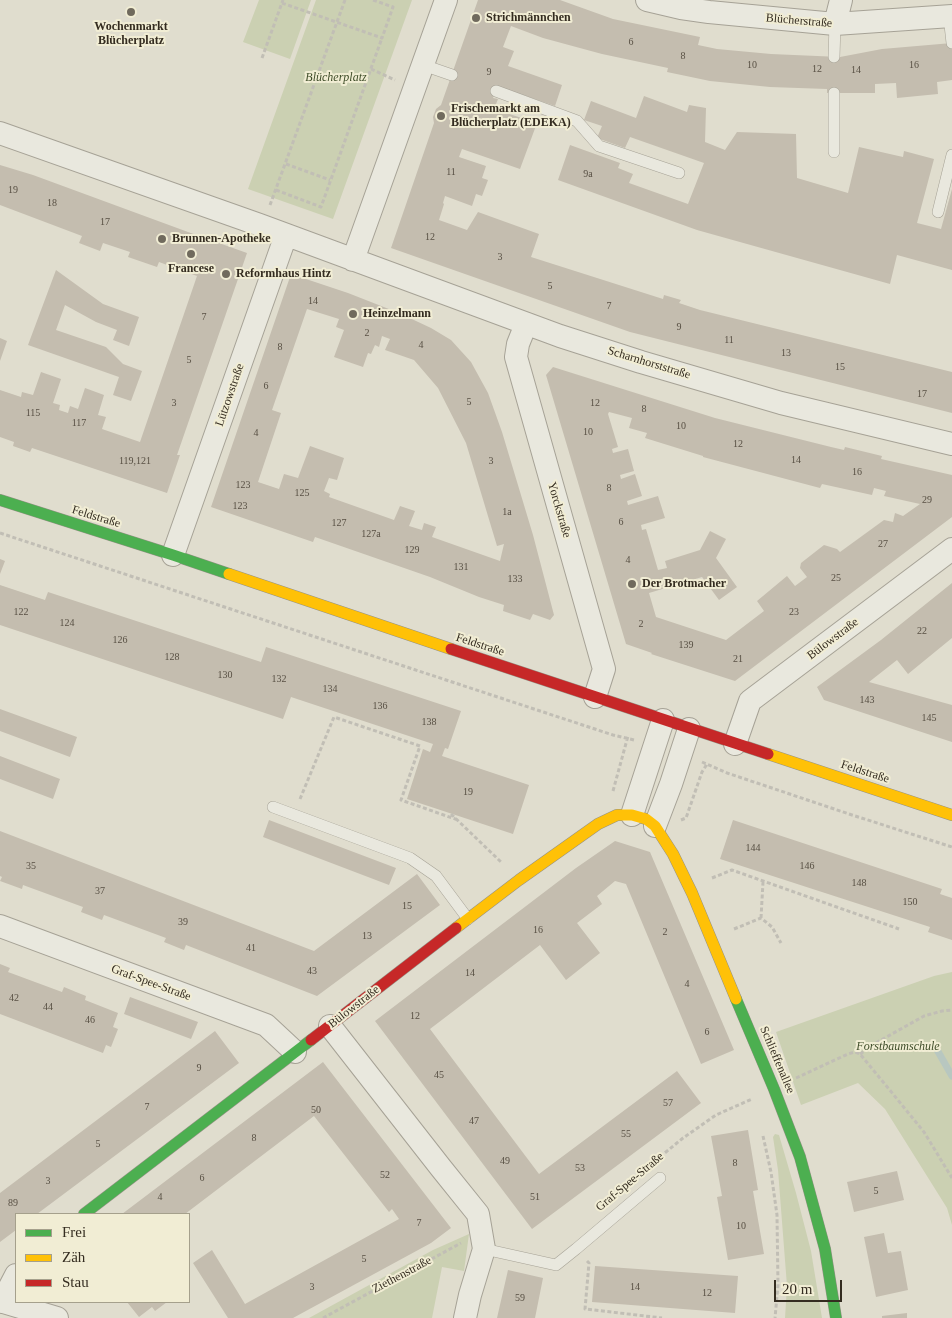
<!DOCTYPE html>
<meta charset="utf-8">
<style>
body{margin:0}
#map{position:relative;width:952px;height:1318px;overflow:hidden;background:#e0ddce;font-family:Georgia,serif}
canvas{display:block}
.legend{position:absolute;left:15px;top:1213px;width:175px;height:90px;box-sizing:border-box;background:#f1edd4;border:1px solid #a5a08c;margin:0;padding:6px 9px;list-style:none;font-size:15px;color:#342c20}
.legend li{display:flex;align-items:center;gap:10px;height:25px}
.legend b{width:25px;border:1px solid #a5a08c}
.scale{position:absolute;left:774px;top:1280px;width:68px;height:22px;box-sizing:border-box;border:2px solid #342c20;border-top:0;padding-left:6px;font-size:15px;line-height:18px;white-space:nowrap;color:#342c20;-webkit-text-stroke:4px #f1edd4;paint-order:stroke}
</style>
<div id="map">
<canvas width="952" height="1318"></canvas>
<ul class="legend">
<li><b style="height:6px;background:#4caf50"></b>Frei</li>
<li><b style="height:6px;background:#ffc107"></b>Zäh</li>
<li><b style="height:6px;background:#c62828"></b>Stau</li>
</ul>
<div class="scale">20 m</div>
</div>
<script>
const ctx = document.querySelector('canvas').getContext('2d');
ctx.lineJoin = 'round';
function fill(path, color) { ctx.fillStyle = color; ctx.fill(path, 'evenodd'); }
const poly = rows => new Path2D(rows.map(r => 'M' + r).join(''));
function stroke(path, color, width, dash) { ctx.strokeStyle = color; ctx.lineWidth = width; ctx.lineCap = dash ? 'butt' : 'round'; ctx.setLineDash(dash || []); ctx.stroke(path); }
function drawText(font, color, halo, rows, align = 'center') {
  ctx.font = font + ' Georgia,serif'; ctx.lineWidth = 4; ctx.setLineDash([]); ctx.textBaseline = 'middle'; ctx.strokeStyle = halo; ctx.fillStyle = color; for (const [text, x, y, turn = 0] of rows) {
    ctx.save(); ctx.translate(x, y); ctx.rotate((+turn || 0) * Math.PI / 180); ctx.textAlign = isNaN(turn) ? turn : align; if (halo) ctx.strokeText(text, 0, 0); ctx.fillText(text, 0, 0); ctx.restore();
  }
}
fill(poly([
 [259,0,311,0,290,59,243,42],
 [316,0,412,0,333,219,248,189],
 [952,972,952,1225,947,1208,885,1109,858,1083,801,1105,776,1032,934,976],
 [775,1134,779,1135,796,1193,811,1251,822,1318,785,1318,787,1286,778,1170,773,1137],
 [469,1234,464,1271,442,1267,432,1318,309,1318,433,1250]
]), '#cbd0b2');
stroke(poly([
 [936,1048,952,1076]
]), '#b8c7c0', 7);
fill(poly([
 [478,0,560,0,613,19,700,37,698,45,717,49,771,54,840,57,882,49,952,43,952,80,937,82,938,94,897,98,896,83,875,84,875,93,827,93,827,89,770,87,710,81,667,72,668,68,602,54,543,38,511,26,503,47,514,51,508,66,562,85,555,106,497,86,493,98,498,99,494,109,537,123,520,169,462,149,459,157,486,166,482,178,488,180,482,196,476,194,472,206,445,196,443,203,444,204,439,220,467,230,478,212,539,234,531,257,663,299,664,295,681,300,679,303,700,310,952,372,952,413,630,332,391,248,434,123,433,117,436,109,441,105],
 [644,96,687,112,689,105,706,108,705,142,725,150,737,132,796,134,797,178,848,193,859,147,903,157,904,151,934,159,917,223,941,229,952,189,952,270,897,255,890,284,697,230,558,180,570,145,620,163,618,168,633,174,629,183,688,204,704,163,630,137,625,148,597,138,602,126,584,120,591,101,636,118],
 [0,165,33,175,188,232,247,253,177,455,180,455,167,493,32,448,30,452,13,446,14,442,0,437,0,390,21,397,22,392,33,395,41,372,61,379,53,403,60,405,59,410,68,413,70,406,78,409,85,388,104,395,98,415,106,417,102,429,140,442,197,276,159,262,157,267,128,257,130,252,103,243,100,251,79,243,82,236,0,205],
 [56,270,103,304,139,317,129,346,113,340,117,330,96,322,65,305,56,330,106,347,123,364,142,371,131,401,113,395,119,377,28,345],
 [291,274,348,293,399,313,431,328,451,340,471,362,488,393,502,432,533,535,554,615,550,620,533,614,530,620,503,611,504,605,479,597,430,577,315,537,313,542,211,507],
 [307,309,339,319,336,327,344,330,334,357,363,367,368,353,371,354,375,345,379,347,382,336,390,339,385,350,414,360,438,388,466,443,497,546,504,544,500,561,432,537,436,527,424,523,422,530,409,526,415,511,400,506,394,520,329,497,330,494,324,491,329,478,337,480,344,458,310,446,298,478,284,474,279,489,258,482,281,413,272,410],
 [0,338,7,341,0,361],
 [553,367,715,418,831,447,844,450,845,447,882,456,881,459,952,475,952,517,735,681,651,654,652,653,626,644,546,375],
 [609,412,632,418,629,428,647,433,645,438,703,456,703,457,820,488,822,484,872,495,874,488,886,491,884,496,920,504,903,516,895,513,893,522,884,520,840,552,837,549,824,545,801,563,800,568,807,577,795,586,787,576,757,601,764,611,726,640,656,617,649,593,702,577,719,600,737,587,716,558,726,539,710,531,700,550,665,561,667,568,658,570,646,529,642,530,641,525,665,518,658,496,628,505,627,501,642,496,635,474,621,479,620,475,634,471,628,449,613,453,612,449,618,447,608,414],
 [0,559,5,561,0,574],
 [952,583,952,638,908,674,897,660,869,682,952,705,952,742,824,700,817,687,881,640],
 [0,585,45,600,48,592,261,662,266,647,461,711,448,749,445,748,442,756,529,785,513,834,407,799,423,749,430,752,433,744,291,697,283,719,0,625],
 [0,709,77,737,70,757,0,731],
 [0,756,60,779,53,799,0,779],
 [269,820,396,868,389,885,263,837],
 [733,820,942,889,940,894,952,898,952,940,928,932,930,927,720,859],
 [0,831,314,951,417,874,440,905,317,996,186,945,184,950,164,942,166,938,104,915,102,920,81,912,83,907,23,885,22,889,0,881,2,877,0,876],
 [615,841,650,852,734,1050,701,1064,626,884,615,881,597,896,602,904,577,923,600,953,566,980,540,945,430,1029,539,1174,677,1071,701,1103,532,1229,375,1021,576,868],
 [0,964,10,968,8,972,62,992,64,987,76,992,86,996,85,1000,118,1013,113,1027,118,1029,111,1047,106,1045,103,1053,0,1014],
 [130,997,198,1022,191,1039,124,1014],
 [215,1031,239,1063,37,1214,16,1214,16,1230,0,1242,0,1193],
 [323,1062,451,1228,431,1243,293,1318,228,1318,193,1263,212,1250,245,1304,399,1219,392,1209,389,1212,314,1116,185,1214,122,1214],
 [748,1130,758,1190,753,1191,764,1254,728,1260,717,1197,722,1196,711,1136],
 [897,1171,904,1200,854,1212,847,1182],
 [884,1233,888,1253,901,1251,908,1290,876,1297,864,1237],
 [595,1266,738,1276,735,1313,592,1302],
 [508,1270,543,1278,535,1318,497,1318],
 [127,1302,167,1302,155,1311,152,1307,139,1317],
 [907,1313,907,1318,882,1318,882,1316]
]), '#c4bdaf');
const lane = poly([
 [949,16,952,43],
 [834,57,835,24],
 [423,65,452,75],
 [496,91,577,121,599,146,679,173],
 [834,152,834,93],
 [938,212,952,155],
 [273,807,410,858,436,876,468,919],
 [484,1249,556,1265,576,1249,660,1178]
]);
const street = poly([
 [647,0,681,8,709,12,835,24,952,16],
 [835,24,841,0],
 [0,133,260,225,560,336,641,362,781,403,952,444],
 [353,260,446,0],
 [526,324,518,344,516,357,604,669,595,697],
 [173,555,286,235],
 [735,744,750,701,952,549],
 [632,815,663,720],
 [655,826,671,784,689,729],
 [0,926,266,1025,295,1052],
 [330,1026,441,1168,478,1214,484,1249,470,1295,465,1318],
 [0,1301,57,1318],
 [2,1302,16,1275]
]);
const fast = poly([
 [0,500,173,555,229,574],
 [736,999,774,1089,800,1157,825,1249,836,1318],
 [84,1214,311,1040]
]);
const slow = poly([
 [229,574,451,649],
 [768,754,952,815],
 [456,928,519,880,598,824,617,815,632,815,646,819,655,826,673,854,692,893,736,999]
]);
const jam = poly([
 [451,649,768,754],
 [311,1040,456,928]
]);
stroke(lane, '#a6a296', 12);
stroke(street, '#a6a296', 24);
stroke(fast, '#959286', 12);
stroke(slow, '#959286', 12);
stroke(jam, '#959286', 12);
stroke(poly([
 [282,3,382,38,393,7,373,0],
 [262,58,283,0],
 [371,69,395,80],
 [286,164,330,180],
 [276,190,321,207,382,38],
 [270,205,345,0],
 [0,533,613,735,634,740],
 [702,762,727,773,757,783,849,814,952,847],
 [613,791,628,736],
 [300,799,334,717,420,746,401,800,458,820],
 [451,814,501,862],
 [681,820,686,818,702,772,707,764],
 [712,878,732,870,899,929],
 [761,918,763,882],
 [734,929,761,918,772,927,781,943],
 [860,1054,874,1044,924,1016,942,1011,952,1010],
 [796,1078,848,1054,855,1052,860,1054,893,1094,924,1132,952,1178],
 [763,1136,771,1172,777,1215,778,1285,775,1318],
 [655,1161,683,1138,716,1115,752,1099],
 [587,1261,589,1263,585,1309,662,1318],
 [323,1318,461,1243]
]), '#c1beb5', 3, [4, 2.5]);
stroke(lane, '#e9e8de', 11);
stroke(street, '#e9e8de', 22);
stroke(fast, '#4caf50', 11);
stroke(slow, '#ffc107', 11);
stroke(jam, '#c62828', 11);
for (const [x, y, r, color] of [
 [131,12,5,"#706a5d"],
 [476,18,5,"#706a5d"],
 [441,116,5,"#706a5d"],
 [162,239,5,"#706a5d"],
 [191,254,5,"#706a5d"],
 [226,274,5,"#706a5d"],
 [353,314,5,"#706a5d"],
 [632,584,5,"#706a5d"]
]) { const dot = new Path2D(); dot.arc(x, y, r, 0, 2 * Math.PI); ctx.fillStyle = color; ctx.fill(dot); stroke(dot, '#f1edd4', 2); }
drawText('10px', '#585044', null, [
 ["6",631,42],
 ["8",683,56],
 ["10",752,65],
 ["16",914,65],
 ["12",817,69],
 ["14",856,70],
 ["9",489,72],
 ["11",451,172],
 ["9a",588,174],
 ["19",13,190],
 ["18",52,203],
 ["17",105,222],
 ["12",430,237],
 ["3",500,257],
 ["5",550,286],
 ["14",313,301],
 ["7",609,306],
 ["7",204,317],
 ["9",679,327],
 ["2",367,333],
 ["11",729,340],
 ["4",421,345],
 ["8",280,347],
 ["13",786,353],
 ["5",189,360],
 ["15",840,367],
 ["6",266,386],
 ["17",922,394],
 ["5",469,402],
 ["3",174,403],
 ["12",595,403],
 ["8",644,409],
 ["115",33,413],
 ["117",79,423],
 ["10",681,426],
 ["10",588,432],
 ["4",256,433],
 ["12",738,444],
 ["14",796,460],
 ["119,121",135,461],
 ["3",491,461],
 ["16",857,472],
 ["123",243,485],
 ["8",609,488],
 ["125",302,493],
 ["29",927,500],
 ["123",240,506],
 ["1a",507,512],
 ["6",621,522],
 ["127",339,523],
 ["127a",371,534],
 ["27",883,544],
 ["129",412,550],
 ["4",628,560],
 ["131",461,567],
 ["25",836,578],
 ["133",515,579],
 ["122",21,612],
 ["23",794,612],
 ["124",67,623],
 ["2",641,624],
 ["22",922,631],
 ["126",120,640],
 ["139",686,645],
 ["128",172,657],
 ["21",738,659],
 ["130",225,675],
 ["132",279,679],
 ["134",330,689],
 ["143",867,700],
 ["136",380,706],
 ["145",929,718],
 ["138",429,722],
 ["19",468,792],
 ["144",753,848],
 ["35",31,866],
 ["146",807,866],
 ["148",859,883],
 ["37",100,891],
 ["150",910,902],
 ["15",407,906],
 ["39",183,922],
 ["16",538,930],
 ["2",665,932],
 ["13",367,936],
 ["41",251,948],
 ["43",312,971],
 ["14",470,973],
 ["4",687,984],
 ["42",14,998],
 ["44",48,1007],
 ["12",415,1016],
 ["46",90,1020],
 ["6",707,1032],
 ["9",199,1068],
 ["45",439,1075],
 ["57",668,1103],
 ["7",147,1107],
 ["50",316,1110],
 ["47",474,1121],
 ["55",626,1134],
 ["8",254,1138],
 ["5",98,1144],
 ["49",505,1161],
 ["8",735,1163],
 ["53",580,1168],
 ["52",385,1175],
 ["6",202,1178],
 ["3",48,1181],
 ["5",876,1191],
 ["4",160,1197],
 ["51",535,1197],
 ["89",13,1203],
 ["7",419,1223],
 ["10",741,1226],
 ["5",364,1259],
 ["3",312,1287],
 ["14",635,1287],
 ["12",707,1293],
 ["59",520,1298]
]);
drawText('bold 12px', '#342c20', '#f1edd4', [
 ["Strichmännchen",486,18],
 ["Wochenmarkt",131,27,"center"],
 ["Blücherplatz",131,41,"center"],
 ["Frischemarkt am",451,109],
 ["Blücherplatz (EDEKA)",451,123],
 ["Brunnen-Apotheke",172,239],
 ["Francese",191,269,"center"],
 ["Reformhaus Hintz",236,274],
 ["Heinzelmann",363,314],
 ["Der Brotmacher",642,584]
], 'left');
drawText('12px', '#342c20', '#f1edd4', [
 ["Blücherstraße",799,21,5],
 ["Scharnhorststraße",649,363,17],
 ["Lützowstraße",230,395,-71],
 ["Yorckstraße",559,510,74],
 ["Feldstraße",96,517,17],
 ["Bülowstraße",833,639,-37],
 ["Feldstraße",480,645,18],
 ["Feldstraße",865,772,18],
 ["Graf-Spee-Straße",151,983,20],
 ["Bülowstraße",354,1007,-38],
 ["Schlieffenallee",777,1060,67],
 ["Graf-Spee-Straße",630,1182,-40],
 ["Ziethenstraße",402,1275,-28]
]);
drawText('italic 12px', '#3f4d29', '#f1edd4', [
 ["Blücherplatz",336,78],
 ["Forstbaumschule",898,1047]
]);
</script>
